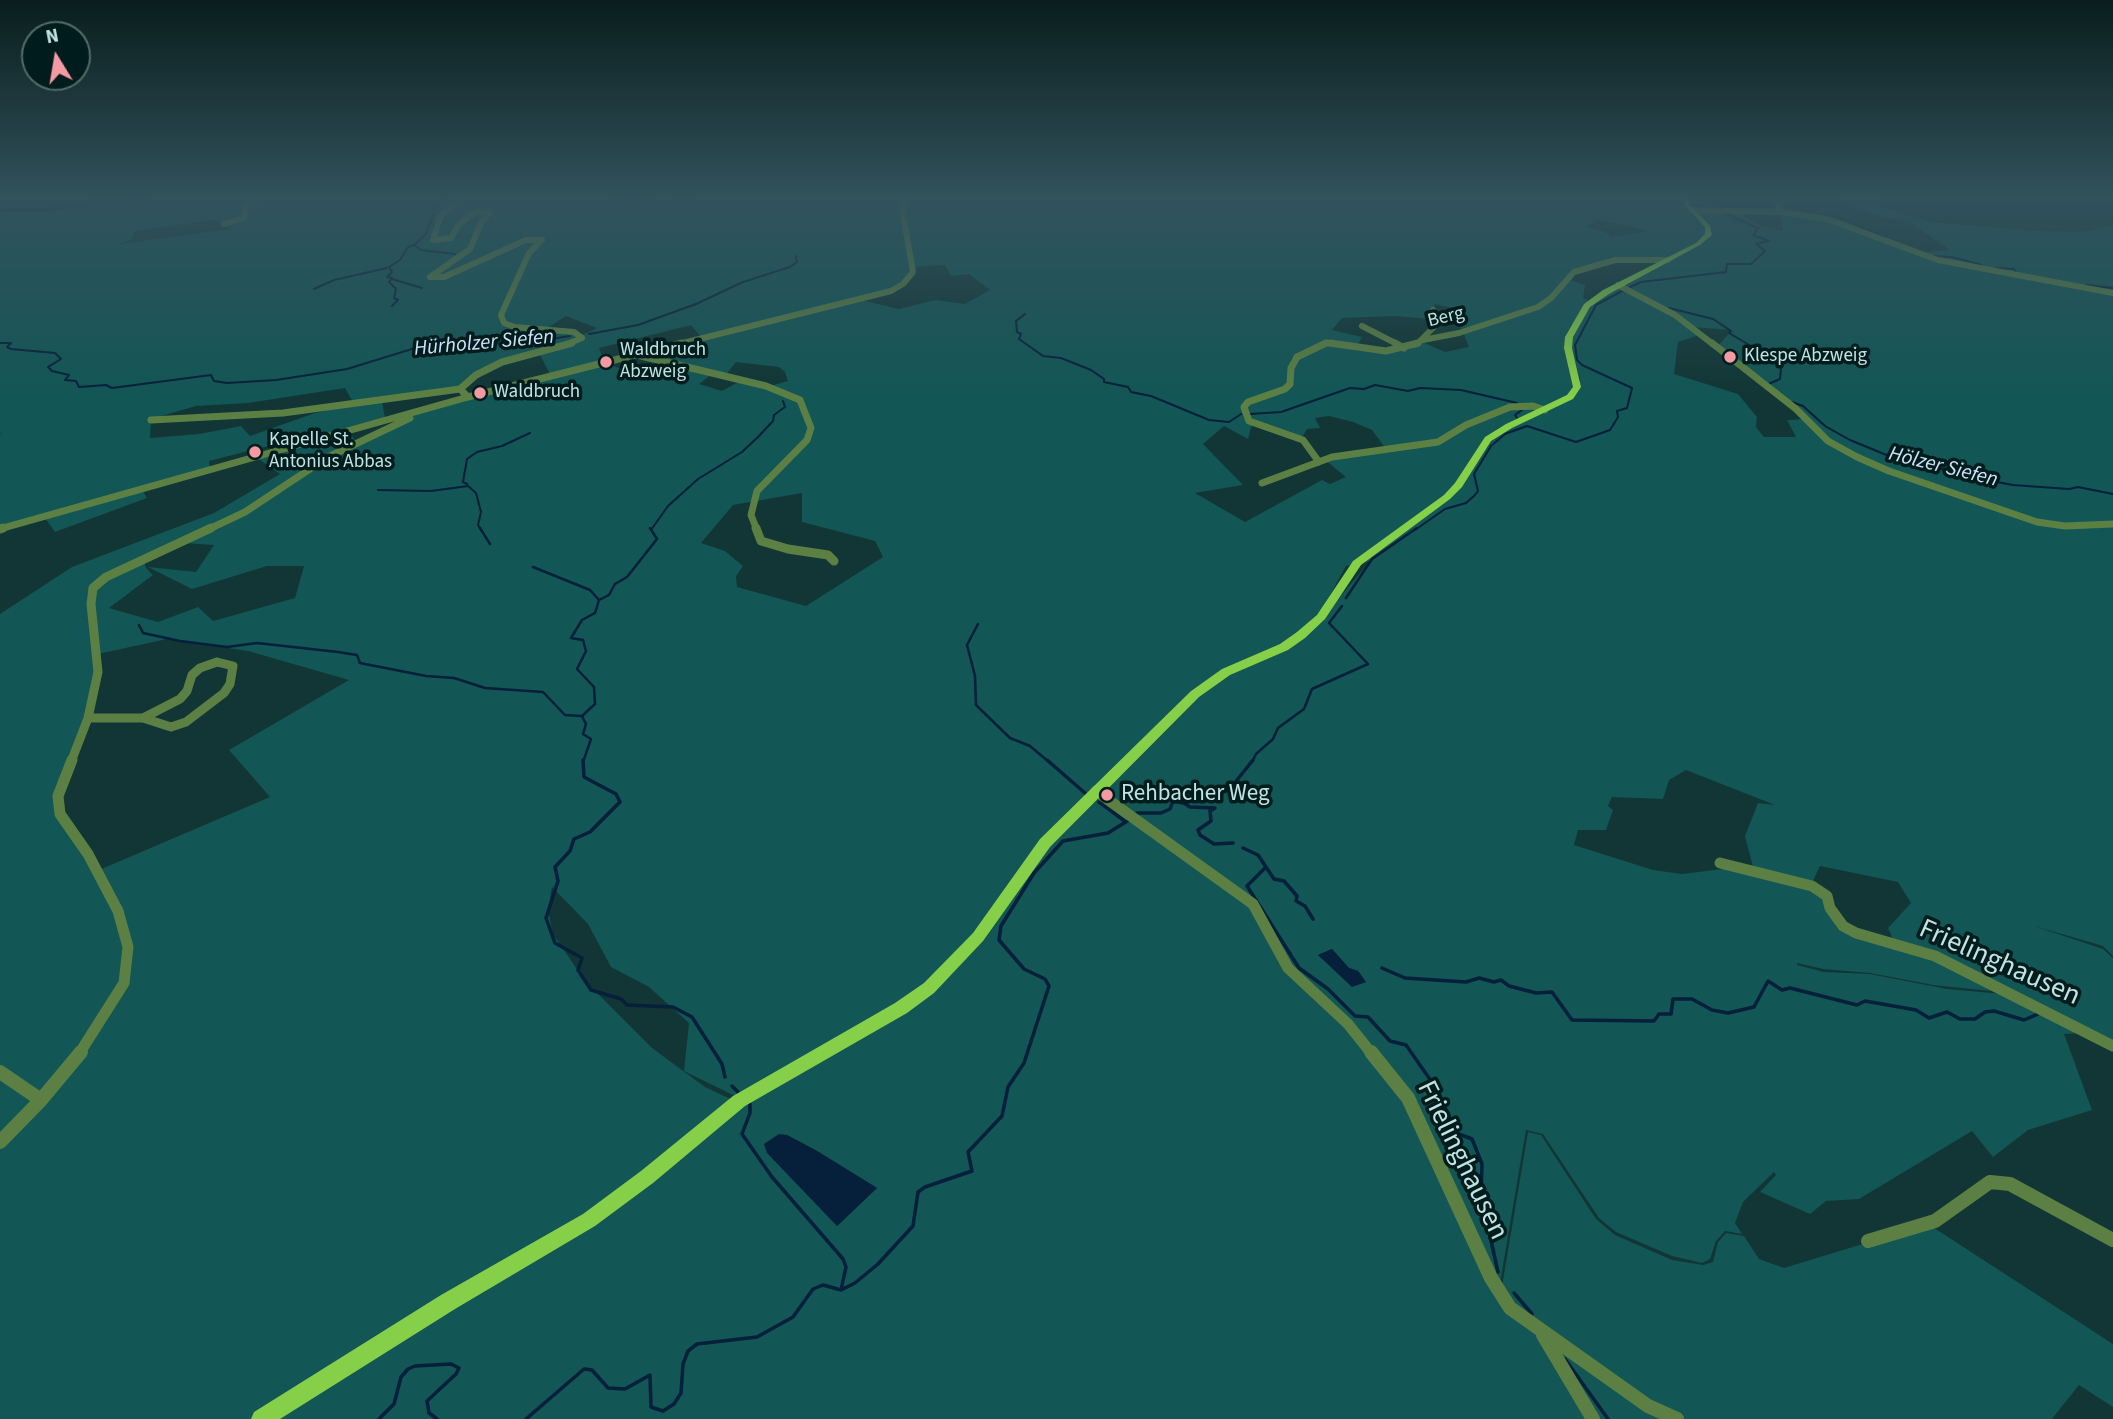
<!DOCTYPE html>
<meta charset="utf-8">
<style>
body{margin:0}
#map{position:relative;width:2113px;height:1419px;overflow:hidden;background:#113635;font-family:"Source Sans 3",sans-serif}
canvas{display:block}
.north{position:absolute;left:21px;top:21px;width:70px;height:70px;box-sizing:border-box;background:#011c1c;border:2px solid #4f6c6b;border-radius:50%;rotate:349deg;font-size:19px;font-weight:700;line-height:28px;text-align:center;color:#c3e3e2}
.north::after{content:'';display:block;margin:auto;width:24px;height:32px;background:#f49aa3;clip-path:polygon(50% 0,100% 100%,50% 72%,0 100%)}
</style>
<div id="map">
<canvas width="2113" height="1419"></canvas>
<div class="north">N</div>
</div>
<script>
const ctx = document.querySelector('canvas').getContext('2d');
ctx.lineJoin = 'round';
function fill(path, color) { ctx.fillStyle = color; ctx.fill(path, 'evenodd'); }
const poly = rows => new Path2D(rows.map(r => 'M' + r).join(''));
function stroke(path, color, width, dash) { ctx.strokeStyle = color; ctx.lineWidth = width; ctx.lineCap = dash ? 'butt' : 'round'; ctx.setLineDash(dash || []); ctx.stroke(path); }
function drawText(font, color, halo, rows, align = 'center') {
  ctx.font = font + ' "Source Sans 3",sans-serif'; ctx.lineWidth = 7; ctx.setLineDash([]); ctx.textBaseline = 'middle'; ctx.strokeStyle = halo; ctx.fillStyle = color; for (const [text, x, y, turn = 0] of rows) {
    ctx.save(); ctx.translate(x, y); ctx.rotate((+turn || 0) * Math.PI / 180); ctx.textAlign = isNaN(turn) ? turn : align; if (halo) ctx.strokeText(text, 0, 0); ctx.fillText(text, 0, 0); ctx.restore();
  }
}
fill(poly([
 [0,197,96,197,86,204,144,197,909,197,902,214,911,272,902,284,890,291,702,338,691,325,599,348,604,362,551,376,539,353,577,342,583,338,582,335,597,328,566,316,546,329,535,329,573,333,581,337,576,342,502,361,474,375,459,388,370,401,382,401,385,418,275,449,268,446,209,461,210,468,0,528,0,434,2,434,0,433],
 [214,220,230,229,119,244,131,240,135,231],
 [345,388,354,404,315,413,250,436,241,426,199,434,150,438,151,419,196,406,248,403],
 [912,197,1684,197,1689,210,1704,224,1708,232,1703,239,1667,259,1610,257,1608,262,1573,271,1562,280,1566,279,1585,285,1583,298,1589,301,1568,331,1565,347,1574,388,1566,397,1546,407,1513,405,1463,424,1467,427,1509,408,1531,408,1536,411,1497,429,1501,432,1571,399,1579,389,1580,379,1571,347,1574,332,1595,300,1621,288,1658,305,1699,335,1678,342,1674,374,1738,394,1757,417,1756,427,1764,437,1796,437,1787,420,1807,419,1773,391,1757,382,1717,347,1732,330,1691,327,1661,305,1623,287,1707,240,1712,232,1696,212,1735,211,1758,225,1783,231,1781,212,1840,223,1844,221,1924,252,1950,250,1912,224,1872,214,1834,197,1887,197,1870,203,1931,222,2037,231,2082,232,2113,226,2113,956,2103,946,2034,926,2103,949,2113,958,2113,1044,1934,954,1894,942,1888,928,1911,903,1898,882,1820,866,1811,885,1754,871,1745,836,1758,803,1775,805,1686,770,1669,780,1663,799,1612,797,1608,806,1613,810,1606,830,1578,830,1574,845,1653,870,1682,874,1731,868,1811,888,1825,897,1836,920,1848,929,1934,960,2010,993,1933,985,1870,973,1823,969,1797,963,1797,965,1824,972,1870,974,1947,989,2014,995,2087,1033,2064,1034,2092,1110,2028,1130,1993,1157,1972,1131,1859,1199,1826,1201,1810,1214,1760,1192,1776,1175,1774,1172,1743,1202,1735,1223,1742,1234,1725,1231,1716,1241,1710,1259,1702,1263,1672,1256,1616,1232,1599,1218,1543,1134,1526,1130,1499,1289,1409,1097,1351,1023,1290,967,1263,908,1103,792,1201,694,1231,674,1287,648,1313,629,1370,561,1346,566,1324,606,1307,628,1282,645,1223,669,1192,690,1041,841,1018,871,970,942,945,971,898,1006,741,1099,684,1071,689,1023,649,987,611,967,588,924,552,887,548,910,553,934,585,981,652,1048,705,1087,737,1102,646,1176,588,1219,498,1266,252,1419,0,1419,0,1146,44,1101,90,1043,126,983,130,947,119,911,99,870,270,797,229,750,349,680,248,651,167,639,98,654,93,602,96,587,109,577,144,561,146,568,153,575,109,608,158,622,198,607,213,621,295,598,304,566,267,566,192,589,148,567,196,572,214,545,183,543,246,512,329,458,428,409,606,364,653,378,673,365,712,374,699,384,722,391,740,381,766,387,788,381,785,372,779,367,736,362,725,376,639,355,860,300,899,309,936,300,965,304,990,290,969,274,951,276,945,265,913,267,904,214,905,206],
 [1597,220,1625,225,1648,231,1611,237,1605,232,1587,227],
 [1435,304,1463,310,1455,319,1463,331,1475,327,1463,332,1469,347,1445,352,1422,342,1392,351,1372,351,1355,349,1362,337,1332,330,1342,318,1394,316,1430,319],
 [1327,343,1340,345,1321,345,1299,356,1293,367,1291,384,1287,389,1250,404,1246,413,1258,425,1301,439,1307,429,1320,428,1315,418,1329,416,1353,422,1372,430,1386,449,1325,460,1346,477,1330,484,1322,480,1245,522,1195,493,1243,485,1203,444,1224,426,1248,439,1251,427,1256,425,1243,413,1247,402,1284,389,1288,384,1291,359,1298,354],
 [802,493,802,522,875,541,883,557,806,606,737,587,736,576,743,566,725,551,701,543,733,505],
 [1332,949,1349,968,1358,971,1366,982,1352,986,1318,955],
 [349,431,356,442,244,511,92,588,96,673,85,718,55,797,114,912,126,948,122,984,87,1041,42,1095,0,1066,0,614,72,567,214,513,280,474,257,458],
 [142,490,147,498,55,532,45,518],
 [1100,800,1255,910,1285,969,1346,1027,1405,1098,1489,1280,1539,1334,1590,1419,269,1419,512,1265,743,1103,907,1008,950,976,990,927,1040,854,1092,801],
 [787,1135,817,1151,877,1188,837,1226],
 [0,1075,37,1101,0,1139],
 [1528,1132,1541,1135,1596,1219,1615,1235,1672,1260,1703,1265,1713,1262,1718,1242,1726,1233,1744,1236,1759,1259,1784,1268,1928,1224,2113,1344,2113,1407,2079,1385,2052,1419,1685,1419,1649,1404,1512,1307,1501,1292],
 [1553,1341,1669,1419,1596,1419]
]), '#125655');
fill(poly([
 [1332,949,1349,968,1358,971,1366,982,1352,987,1318,955],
 [779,1134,787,1135,817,1151,877,1188,837,1226,767,1153,764,1144]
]), '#061f3a');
stroke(poly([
 [449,197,433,207,435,210,426,234,414,245,421,250,455,254],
 [606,197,666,201,702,197],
 [1694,197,1697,202,1714,208],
 [1733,198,1738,197],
 [1815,214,1834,215,1885,238],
 [1934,256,1952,257,1982,265],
 [1995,268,2014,269,2017,273],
 [392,279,422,288],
 [2086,285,2113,288],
 [1628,288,1641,282,1726,272,1727,264,1751,264,1765,251,1756,244,1769,241,1753,235,1758,228,1721,212],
 [314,289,334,280,387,268],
 [392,306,398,300,394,298,396,289,389,282,392,278,387,277,392,272,389,267,400,260,408,247,414,245],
 [1669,308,1713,319,1731,331,1729,333,1778,362,1781,368,1780,379,1766,385],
 [1025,314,1016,321,1017,332,1021,334,1019,339,1043,356,1061,358,1091,370,1104,379,1104,382,1128,387,1131,392,1151,396,1209,420,1229,422,1241,414],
 [589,334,638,325,696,304,743,282,790,267,797,262,796,256],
 [0,343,11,343,7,347,11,349,55,353,61,359,48,367,52,371,69,375,65,380,76,381,79,387,106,385,112,388,211,375,214,381,227,383,276,380,347,369,425,345,450,349,467,343,476,347,490,343,518,344,570,336],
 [1792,402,1803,406,1825,426,1850,440,1906,463,1974,474,1986,480,2013,485,2069,489,2078,487,2113,494],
 [1250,414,1281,412,1350,388,1364,389,1375,385,1408,391,1420,388,1461,390,1517,403],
 [1517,418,1515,415,1522,410],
 [467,484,463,482,467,459,477,452,502,446,530,433],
 [378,490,431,491,468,486,476,493,481,512,478,525,481,530],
 [651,530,668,506,698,479,742,452,758,437,773,421,774,415,785,407,783,401],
 [1415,530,1445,509,1466,503,1475,495,1478,491,1474,474,1491,446,1505,434,1527,426,1576,442,1610,430,1618,417,1617,411,1627,408,1632,388,1582,365,1577,360,1575,345,1596,305,1624,290]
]), '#061f3a', 2);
stroke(poly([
 [480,528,490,544],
 [533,567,590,590,599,600],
 [1346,598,1372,559,1417,528],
 [978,624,967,645,975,676,976,705,1010,738,1030,746,1049,762],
 [139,625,143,633,180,641,227,647,257,643,338,652,357,655,360,663,426,676,454,678,485,688,543,692,565,715,582,716],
 [583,762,591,739,583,734,586,724,582,716,595,704,594,687,577,669,586,651,583,640,571,638,582,620,595,613,599,600,609,595,615,584,627,577,657,539,650,528],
 [1252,762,1256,754,1273,739,1278,728,1304,709,1312,689,1368,664,1329,623,1342,606]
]), '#061f3a', 2.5);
stroke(poly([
 [583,760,584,777,616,794,620,802,590,832,574,839,570,851,555,867,558,881,546,918,555,943,582,958,578,970,591,990,621,999,627,1005,673,1007,692,1017,722,1064,725,1077],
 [1047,760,1085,793],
 [1099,802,1126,822],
 [1184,803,1190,807,1215,808,1210,811,1211,821,1198,830,1200,835,1214,844,1233,843],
 [1137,813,1161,813,1170,809,1173,801,1183,803,1229,790,1253,760],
 [1243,848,1258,855,1274,879,1284,881,1297,896,1296,901,1305,906,1313,919],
 [1265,868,1247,886,1299,968,1328,989,1355,1016,1368,1017,1390,1041,1406,1045,1438,1091,1456,1133,1472,1139,1482,1164,1481,1196,1498,1272],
 [1382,968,1405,978,1466,982,1479,978,1494,982,1501,980,1509,986,1536,993,1552,992,1572,1020,1654,1021,1659,1014,1671,1014,1673,999,1692,999,1712,1010,1728,1013,1754,1007,1768,981,1782,990,1790,988,1857,1005,1865,1001,1916,1010,1929,1018,1947,1012,1960,1019,1975,1019,1985,1012,1994,1011,2024,1020,2038,1014],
 [732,1086,739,1093],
 [750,1104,750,1113,742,1134,772,1177,843,1259,846,1267,841,1290],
 [1514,1293,1532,1314],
 [1565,1359,1608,1419],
 [379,1419,394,1404,401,1377,408,1369,415,1366,451,1364,459,1368,456,1374,427,1401,429,1413,437,1419],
 [526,1419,584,1369,592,1370,608,1388,625,1389,650,1375,651,1407,663,1411,674,1404,681,1393,683,1364,688,1351,697,1344,757,1337,793,1317,813,1289,823,1285,841,1290,855,1283,878,1264,913,1226,918,1192,925,1187,972,1171,968,1152,1002,1116,1008,1087,1024,1063,1049,986,1045,979,1024,969,999,940,1001,926,1034,873,1063,841,1108,833,1129,820]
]), '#061f3a', 3.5);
fill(poly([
 [135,197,160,197,43,212,0,211,0,207,43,208,135,197]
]), '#061f3a');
stroke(poly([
 [460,197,440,217,433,240,451,238,459,224,475,212,489,213,481,223,470,249,430,277,444,277,526,240,542,240,529,253,501,315,504,323,515,327,574,332,582,338,565,345],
 [1771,197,1782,212],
 [1692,210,1782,212,1827,219,1938,260,2113,293],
 [224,224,244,218,246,204,271,197],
 [1618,285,1675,315,1714,345],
 [1362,326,1399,345],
 [1423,340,1459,333,1538,307,1551,298,1574,272,1615,260,1668,260],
 [675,345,891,291,903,284,913,272,903,214,904,205,910,197],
 [1321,345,1327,343,1343,345],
 [1412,345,1417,344,1434,327,1431,318,1433,310]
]), '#5c8043', 6);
stroke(poly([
 [1330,343,1386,351,1418,343],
 [1395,343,1404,348],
 [1712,343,1796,409,1828,441,1857,457,1889,471,2037,522,2065,526,2113,524],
 [641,356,766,386,800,400,811,428,807,440,757,491,751,515,757,530],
 [468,397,460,389,476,375,502,362,572,343],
 [151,420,283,413,460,389],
 [1319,462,1303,440,1249,421,1244,407,1248,402,1285,389,1290,384,1291,368,1297,357,1326,343],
 [1262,483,1332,457,1438,442,1466,425,1510,407,1533,406,1545,410],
 [0,529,468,397,682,343],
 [207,530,245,512,328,457,410,418]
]), '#5c8043', 7);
stroke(poly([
 [756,528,761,541,788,549,828,555,834,561],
 [0,529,3,528],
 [217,662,233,666,230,684,224,693,186,722,171,727,143,718,180,699,187,691,192,675,200,668,217,662],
 [88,718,143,718],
 [71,762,88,718,98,672,91,604,93,588,106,577,211,528]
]), '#5c8043', 9);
stroke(poly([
 [72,760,58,796,60,814,88,854,118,911,128,947,124,983,79,1054],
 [1096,791,1253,904,1288,968,1348,1024,1372,1054],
 [1720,863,1812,886,1827,896,1830,908,1843,926,1856,933,1935,956,2113,1046]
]), '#5c8043', 11);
stroke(poly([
 [1371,1052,1408,1098,1491,1278,1510,1308,1648,1406,1677,1419],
 [0,1072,41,1100],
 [0,1142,41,1100,81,1052],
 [1868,1241,1935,1221,1990,1182,2010,1184,2113,1240],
 [1543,1335,1593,1419]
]), '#5c8043', 14);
fill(poly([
 [1684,197,1690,197,1690,204,1710,226,1712,235,1700,245,1609,294,1590,307,1573,337,1572,348,1581,387,1573,399,1512,428,1491,441,1462,487,1450,499,1361,565,1325,619,1305,638,1288,650,1230,675,1199,697,1050,847,983,941,934,993,907,1013,745,1106,653,1183,595,1226,455,1309,280,1419,251,1419,254,1412,441,1295,583,1214,641,1171,733,1096,895,1003,924,983,973,933,1040,839,1191,691,1222,669,1280,644,1297,632,1317,615,1353,561,1444,495,1455,483,1485,437,1506,424,1567,395,1573,387,1564,348,1565,337,1584,304,1603,290,1696,243,1705,234,1705,227,1684,204,1684,197]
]), '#86cf48');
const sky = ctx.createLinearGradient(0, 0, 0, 396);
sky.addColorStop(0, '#091e1d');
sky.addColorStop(0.5, '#32525c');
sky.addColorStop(1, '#32525c00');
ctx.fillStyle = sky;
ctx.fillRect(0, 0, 2113, 396);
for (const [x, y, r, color] of [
 [1730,357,7,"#f49aa3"],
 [606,362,7,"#f49aa3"],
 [480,393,7,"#f49aa3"],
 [255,452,7,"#f49aa3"],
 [1107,795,7,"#f49aa3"]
]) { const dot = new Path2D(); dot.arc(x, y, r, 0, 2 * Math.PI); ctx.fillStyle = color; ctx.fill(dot); stroke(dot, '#011c1c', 2.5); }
drawText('19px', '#c3e3e2', '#011c1c', [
 ["Berg",1446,318,-14]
]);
drawText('19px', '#c3e3e2', '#011c1c', [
 ["Waldbruch",620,351],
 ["Abzweig",620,373],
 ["Klespe Abzweig",1744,357],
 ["Waldbruch",494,393],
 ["Kapelle St.",269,441],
 ["Antonius Abbas",269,463]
], 'left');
drawText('italic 21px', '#d0e3fa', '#011c1c', [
 ["Hürholzer Siefen",484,344,-5],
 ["Hölzer Siefen",1943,468,14]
]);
drawText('23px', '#c3e3e2', '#011c1c', [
 ["Rehbacher Weg",1121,795]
], 'left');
drawText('28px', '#c3e3e2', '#011c1c', [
 ["Frielinghausen",1999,964,24],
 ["Frielinghausen",1461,1161,64]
]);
</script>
